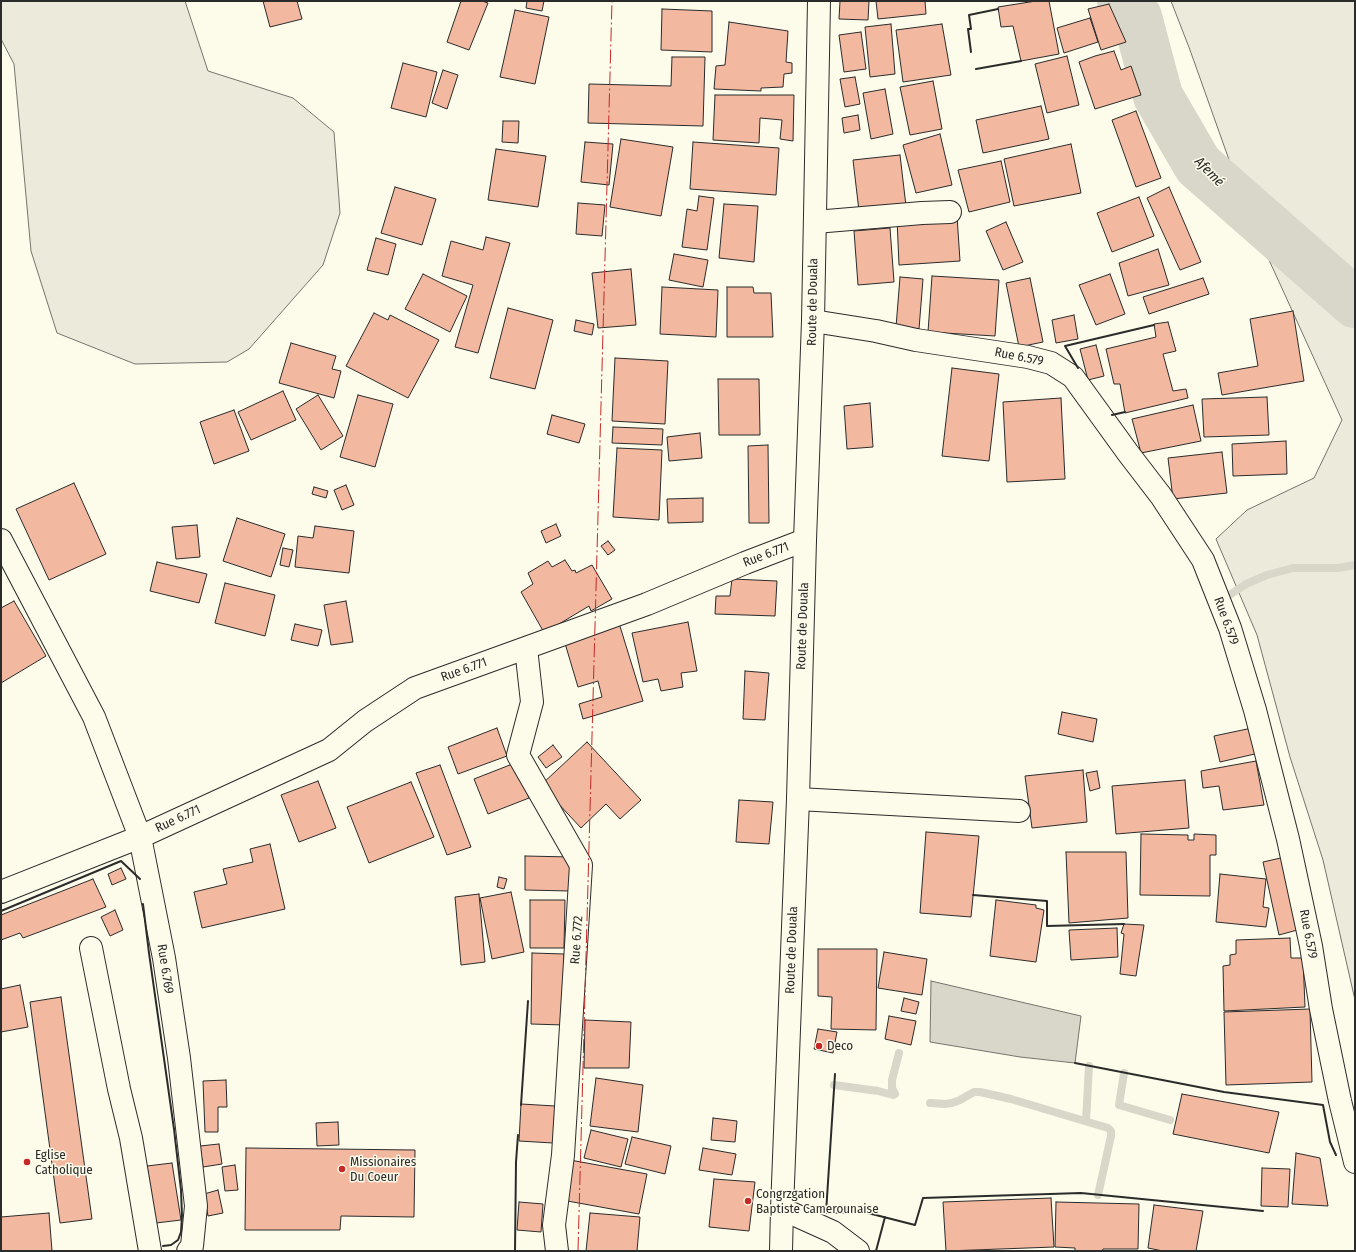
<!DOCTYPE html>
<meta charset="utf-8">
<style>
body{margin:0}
#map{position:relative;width:1356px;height:1252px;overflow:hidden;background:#fdfbea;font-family:"Fira Sans Condensed",sans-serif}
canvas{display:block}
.frame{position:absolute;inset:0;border:2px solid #2b2b2b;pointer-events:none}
</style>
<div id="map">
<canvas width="1356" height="1252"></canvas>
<div class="frame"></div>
</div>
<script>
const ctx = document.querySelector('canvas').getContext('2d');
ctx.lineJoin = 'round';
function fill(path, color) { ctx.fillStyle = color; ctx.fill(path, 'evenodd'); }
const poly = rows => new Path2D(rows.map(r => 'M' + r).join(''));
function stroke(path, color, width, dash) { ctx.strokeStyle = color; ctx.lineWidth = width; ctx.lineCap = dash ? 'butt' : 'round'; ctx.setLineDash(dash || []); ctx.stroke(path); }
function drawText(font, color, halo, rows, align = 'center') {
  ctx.font = font + ' "Fira Sans Condensed",sans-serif'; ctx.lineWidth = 3; ctx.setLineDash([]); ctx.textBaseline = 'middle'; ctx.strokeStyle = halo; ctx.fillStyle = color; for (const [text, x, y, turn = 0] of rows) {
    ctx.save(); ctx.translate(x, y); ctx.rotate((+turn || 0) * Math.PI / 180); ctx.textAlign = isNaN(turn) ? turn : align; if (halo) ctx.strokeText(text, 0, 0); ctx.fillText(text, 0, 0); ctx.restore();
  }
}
const green = poly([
 [1,1,185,1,208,71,293,98,334,132,340,213,323,265,249,349,227,362,135,364,57,333,31,251,14,64,1,39,1,1],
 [1171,1,1355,1,1355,1000,1323,860,1290,757,1257,635,1216,539,1247,510,1314,478,1342,420,1249,216,1190,50,1171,1]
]);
fill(green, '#ecebdb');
stroke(green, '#74746e', 1);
const water = poly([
 [931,981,1081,1016,1075,1063,1020,1057,930,1042,931,981]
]);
fill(water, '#d8d7c9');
stroke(water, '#74746e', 1);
stroke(poly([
 [1222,603,1228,596,1246,584,1267,575,1278,572,1293,568,1338,568,1355,565],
 [1124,1073,1119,1105,1170,1120],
 [834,1085,878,1091,893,1095],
 [895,1094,892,1088,892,1080,899,1053],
 [930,1103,945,1104,952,1103,960,1100,974,1092,980,1092,1011,1099,1108,1128,1111,1131,1111,1136,1098,1195],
 [1086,1121,1089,1066]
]), '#d8d7c9', 8);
stroke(poly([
 [1122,1,1137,17,1158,96,1198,165,1355,303]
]), '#d8d7c9', 50);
const building = poly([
 [263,1,297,1,302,19,270,27,263,1],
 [461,1,482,1,488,3,469,50,447,42,461,1],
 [527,1,544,1,542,11,526,8,527,1],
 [840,1,869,1,868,20,839,19,840,1],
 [876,1,925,1,926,14,878,19,876,1],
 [1036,1,1049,1,1059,54,1021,61,1013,26,1001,27,998,7,1036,1],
 [1109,4,1126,42,1101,50,1088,9,1109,4],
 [662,9,712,11,712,52,661,50,662,9],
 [515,10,549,17,535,84,500,77,515,10],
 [1090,18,1098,42,1064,53,1057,28,1090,18],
 [729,22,788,31,786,62,792,63,792,73,784,74,783,87,761,88,761,91,714,89,716,66,725,65,729,22],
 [891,24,895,74,870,77,865,27,891,24],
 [942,24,951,75,903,82,896,30,942,24],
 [861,32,866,69,844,72,839,35,861,32],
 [1114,51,1121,70,1131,66,1141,95,1095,109,1079,62,1095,56,1114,51],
 [1067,56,1079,105,1047,113,1035,64,1067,56],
 [672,57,705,57,703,126,588,123,589,84,671,86,672,57],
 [403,63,437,72,426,117,391,108,403,63],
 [443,70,458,75,447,109,432,103,443,70],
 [855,77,860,104,845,107,840,79,855,77],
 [933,81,942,129,910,135,900,87,933,81],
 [885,89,893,134,871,139,863,93,885,89],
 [715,95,794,95,793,141,780,139,782,120,760,118,759,143,713,140,715,95],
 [1041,106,1049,139,983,153,976,120,1041,106],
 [1136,111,1161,178,1136,187,1112,120,1136,111],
 [858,115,860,130,844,133,842,118,858,115],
 [503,121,519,121,518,143,502,142,503,121],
 [940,134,952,185,916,193,903,145,940,134],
 [621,139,673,147,661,216,610,207,621,139],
 [585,142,613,144,609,185,581,182,585,142],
 [693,142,779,148,776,195,690,189,693,142],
 [1071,144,1081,193,1014,206,1004,159,1071,144],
 [496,149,546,156,538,207,488,200,496,149],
 [900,155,906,206,859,211,853,160,900,155],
 [1001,161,1010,202,969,212,958,170,1001,161],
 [395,187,436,199,422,245,381,233,395,187],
 [1169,187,1201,262,1180,270,1147,198,1169,187],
 [699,196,714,198,707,250,682,247,687,209,697,211,699,196],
 [1139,197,1154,236,1112,252,1097,213,1139,197],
 [578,203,605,205,602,236,576,234,578,203],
 [724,204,758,206,754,262,719,258,724,204],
 [957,216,960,261,899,265,897,219,957,216],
 [1006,222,1023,262,1003,270,986,231,1006,222],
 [890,228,894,282,858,285,854,231,890,228],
 [486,237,510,243,478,353,455,347,473,285,442,276,451,241,483,250,486,237],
 [376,238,396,244,388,275,367,270,376,238],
 [1158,249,1169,285,1128,296,1119,263,1158,249],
 [674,254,708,260,703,287,669,280,674,254],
 [631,269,636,325,598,328,592,273,631,269],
 [423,274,467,296,450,332,405,309,423,274],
 [1110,274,1125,314,1096,325,1079,285,1110,274],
 [932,276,999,280,995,336,928,332,932,276],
 [900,277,923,279,919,329,896,327,900,277],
 [1030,278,1043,342,1019,347,1006,283,1030,278],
 [1203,278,1209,294,1149,314,1143,297,1203,278],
 [662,287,718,290,716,337,660,334,662,287],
 [727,287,753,287,754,293,771,293,773,337,727,337,727,287],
 [508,308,553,320,535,389,490,378,508,308],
 [1293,311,1304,381,1222,395,1218,373,1258,366,1250,319,1293,311],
 [374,313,388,320,390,315,439,340,408,398,346,366,374,313],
 [1074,315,1078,339,1056,343,1052,320,1074,315],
 [576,320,594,324,592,335,574,331,576,320],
 [1168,322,1176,351,1163,354,1173,391,1186,389,1188,398,1125,413,1120,384,1114,384,1106,349,1156,337,1154,324,1168,322],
 [291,343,336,356,332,369,341,371,334,398,279,383,291,343],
 [1096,345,1104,376,1088,380,1080,349,1096,345],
 [615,358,668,361,665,424,612,421,615,358],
 [952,368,999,374,989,461,942,456,952,368],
 [718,379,759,379,760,435,719,435,718,379],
 [283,391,296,420,251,440,238,412,283,391],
 [318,395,343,436,321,450,296,409,318,395],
 [358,395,393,404,375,467,340,457,358,395],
 [1267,397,1269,435,1204,437,1202,399,1267,397],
 [1061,398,1065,479,1007,482,1003,402,1061,398],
 [870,403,873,447,847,449,844,406,870,403],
 [1193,405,1201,441,1141,453,1132,419,1193,405],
 [234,410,249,451,214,464,200,422,234,410],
 [552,415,585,424,579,443,547,434,552,415],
 [613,427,663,429,662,445,612,443,613,427],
 [700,433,702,458,669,461,667,437,700,433],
 [1286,441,1287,474,1233,476,1232,444,1286,441],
 [768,445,769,523,749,523,748,446,768,445],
 [617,448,662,450,659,520,613,517,617,448],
 [1222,452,1227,493,1173,499,1168,458,1222,452],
 [74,483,106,554,49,580,16,509,74,483],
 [346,485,354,505,342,510,334,490,346,485],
 [314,487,328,491,326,498,312,494,314,487],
 [703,498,703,522,668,523,667,499,703,498],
 [237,518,285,534,271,577,223,561,237,518],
 [556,524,561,536,546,543,541,531,556,524],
 [197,525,200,557,176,559,172,527,197,525],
 [315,526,354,531,349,573,295,567,298,536,313,538,315,526],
 [608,541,615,550,608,555,601,546,608,541],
 [283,548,293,550,289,567,280,565,283,548],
 [565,560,572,571,575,570,576,573,592,565,612,599,591,611,589,606,559,624,561,628,546,636,521,592,533,584,528,573,548,561,552,567,565,560],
 [157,562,207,574,199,603,150,591,157,562],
 [732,579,777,581,775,616,715,614,716,596,730,596,732,579],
 [225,583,275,595,265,636,215,623,225,583],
 [14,601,46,656,1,683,1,608,14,601],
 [346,601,353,642,331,645,324,605,346,601],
 [688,622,697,671,681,673,683,687,661,691,658,679,643,682,632,633,688,622],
 [619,623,643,701,583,719,579,704,602,697,598,681,578,687,564,640,619,623],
 [295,624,322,630,318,646,291,640,295,624],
 [745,671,769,673,765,720,743,719,745,671],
 [1062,712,1097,719,1093,742,1058,734,1062,712],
 [497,728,507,756,458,774,448,747,497,728],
 [1252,728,1259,753,1220,762,1214,736,1252,728],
 [587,742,641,800,620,819,606,804,581,828,541,785,587,742],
 [553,745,562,757,546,768,538,757,553,745],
 [1256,761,1264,805,1223,810,1219,786,1203,788,1201,771,1256,761],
 [515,763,529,798,488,814,474,779,515,763],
 [440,765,471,847,447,855,416,773,440,765],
 [1083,770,1087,822,1032,828,1025,776,1083,770],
 [1097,771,1100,788,1090,791,1086,773,1097,771],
 [1185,780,1189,828,1116,834,1112,786,1185,780],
 [318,781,336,828,299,842,281,795,318,781],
 [411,782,434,837,369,863,347,807,411,782],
 [739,800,773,802,769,844,736,842,739,800],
 [926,832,979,836,971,917,920,913,926,832],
 [1141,834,1188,835,1188,840,1194,840,1194,834,1216,835,1216,855,1210,855,1210,896,1140,895,1141,834],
 [270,844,285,909,202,928,194,892,227,884,223,869,253,862,250,849,270,844],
 [1066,852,1126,852,1128,918,1069,923,1066,852],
 [525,856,571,857,570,891,525,890,525,856],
 [1285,857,1301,929,1279,935,1263,862,1285,857],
 [121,868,126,879,112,885,108,874,121,868],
 [1220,874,1266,879,1263,907,1269,908,1266,927,1216,922,1220,874],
 [499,877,507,879,504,889,497,887,499,877],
 [93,879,106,907,23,938,20,933,1,940,1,915,93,879],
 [511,892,524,952,492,959,480,898,511,892],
 [479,894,485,962,461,965,455,897,479,894],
 [530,900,565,900,564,948,530,948,530,900],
 [996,900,1036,905,1036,908,1044,910,1036,962,990,956,996,900],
 [115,910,123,930,110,936,101,917,115,910],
 [1124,924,1144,925,1136,976,1120,974,1124,934,1121,933,1124,924],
 [1117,928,1118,957,1071,960,1069,930,1117,928],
 [1290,938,1291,958,1303,958,1305,1007,1224,1011,1223,966,1230,965,1230,955,1236,954,1236,940,1290,938],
 [818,949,877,949,876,1030,831,1029,832,997,818,996,818,949],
 [884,952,927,959,922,995,878,988,884,952],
 [532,953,564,954,564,1025,531,1024,532,953],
 [20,985,28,1027,1,1032,1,989,20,985],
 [61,997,92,1219,60,1223,30,1002,61,997],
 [904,998,919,1002,916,1014,901,1011,904,998],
 [1310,1009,1312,1082,1226,1085,1224,1012,1310,1009],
 [889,1016,916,1021,911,1045,885,1039,889,1016],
 [585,1020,631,1022,629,1068,584,1068,585,1020],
 [818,1029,837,1032,833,1053,814,1049,818,1029],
 [596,1078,643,1085,638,1132,590,1126,596,1078],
 [226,1080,227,1107,218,1107,218,1132,205,1132,203,1081,226,1080],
 [1182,1094,1279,1112,1269,1153,1173,1134,1182,1094],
 [521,1104,555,1106,553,1143,519,1141,521,1104],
 [713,1118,737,1121,735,1142,711,1140,713,1118],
 [338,1122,339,1145,317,1146,316,1123,338,1122],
 [591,1130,628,1139,621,1167,584,1158,591,1130],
 [632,1137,671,1146,665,1174,625,1164,632,1137],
 [219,1144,222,1164,203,1167,200,1146,219,1144],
 [246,1148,415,1150,414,1217,341,1216,340,1230,245,1230,246,1148],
 [703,1148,736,1154,732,1175,699,1170,703,1148],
 [1296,1153,1320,1158,1328,1206,1292,1204,1296,1153],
 [570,1160,647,1174,639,1214,562,1200,570,1160],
 [172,1163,181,1220,156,1223,147,1166,172,1163],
 [235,1165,238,1190,225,1191,222,1167,235,1165],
 [1262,1168,1290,1169,1288,1207,1261,1206,1262,1168],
 [714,1179,755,1182,749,1231,709,1227,714,1179],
 [218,1190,223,1213,208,1216,204,1194,218,1190],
 [1051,1198,1054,1247,946,1251,943,1202,1051,1198],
 [519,1202,543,1204,541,1232,517,1230,519,1202],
 [1056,1202,1139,1204,1138,1249,1103,1249,1102,1251,1075,1251,1075,1248,1055,1247,1056,1202],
 [1154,1205,1203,1211,1196,1251,1163,1251,1148,1248,1154,1205],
 [49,1213,52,1251,1,1251,1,1217,49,1213],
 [590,1213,640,1217,637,1251,586,1251,590,1213]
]);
fill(building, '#f2b8a0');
stroke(building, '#2b2b2b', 1);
const minor = poly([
 [815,222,922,213,950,212],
 [813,321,876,331,916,340,1028,357,1051,363,1073,377,1128,453,1161,496,1203,560,1230,628,1255,710,1288,839,1311,946,1321,1009,1340,1101,1355,1162],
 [1,540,94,717,140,837,329,750,365,721,415,688,647,604,745,563,805,540],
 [526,648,532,702,518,755,581,865,563,1155,554,1225,557,1251],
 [798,799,1019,811],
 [1,892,140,837,164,958,179,1058,196,1206,192,1246,188,1251],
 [91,948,119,1089,131,1138,150,1251],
 [782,1209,833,1232,858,1251]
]);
const trunk = poly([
 [781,1251,782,1209,798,799,805,540,813,321,819,1]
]);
stroke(minor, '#2b2b2b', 24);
stroke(trunk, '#2b2b2b', 24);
stroke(minor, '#fdfbea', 22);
stroke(trunk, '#fdfbea', 22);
stroke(poly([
 [971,52,968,29,971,29,969,15,998,9],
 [976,69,1021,61],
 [1078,368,1065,346,1154,325],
 [1112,415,1125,412],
 [973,895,1047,901,1047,926,1124,924],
 [143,904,149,953,174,1129,181,1190,182,1216,181,1232,178,1240,171,1245,163,1246],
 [1,911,121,861,140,879],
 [1075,1063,1224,1092,1323,1105,1330,1142,1336,1155],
 [835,1074,826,1213,864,1212,915,1225,923,1198,1081,1193,1263,1211],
 [521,1105,528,1001],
 [515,1251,516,1162,518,1135],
 [876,1251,885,1217]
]), '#2b2b2b', 2);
stroke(poly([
 [578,1251,612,1]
]), '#c62828', 1, [14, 3, 2, 3]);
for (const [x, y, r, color] of [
 [819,1046,4,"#c62828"],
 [27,1162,4,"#c62828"],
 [342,1169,4,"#c62828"],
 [748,1201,4,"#c62828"]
]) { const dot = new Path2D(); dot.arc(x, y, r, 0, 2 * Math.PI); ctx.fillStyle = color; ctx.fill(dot); stroke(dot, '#fdfbea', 1.5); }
drawText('13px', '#2b2b2b', '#fdfbea', [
 ["Route de Douala",813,302,-89],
 ["Rue 6.579",1019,357,11],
 ["Rue 6.771",766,555,-21],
 ["Rue 6.579",1226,621,70],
 ["Route de Douala",803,626,-88],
 ["Rue 6.771",464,670,-20],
 ["Rue 6.771",178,819,-25],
 ["Rue 6.579",1308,934,79],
 ["Rue 6.772",577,940,-86],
 ["Route de Douala",792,950,-88],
 ["Rue 6.769",165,969,81]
]);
drawText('13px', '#2b2b2b', '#fdfbea', [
 ["Deco",827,1046],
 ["Eglise",35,1155],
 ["Catholique",35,1170],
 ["Missionaires",350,1162],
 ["Du Coeur",350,1177],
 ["Congrzgation",756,1194],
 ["Baptiste Camerounaise",756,1209]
], 'left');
drawText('italic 14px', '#2b2b2b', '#fdfbea', [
 ["Afemé",1209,172,46]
]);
</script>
